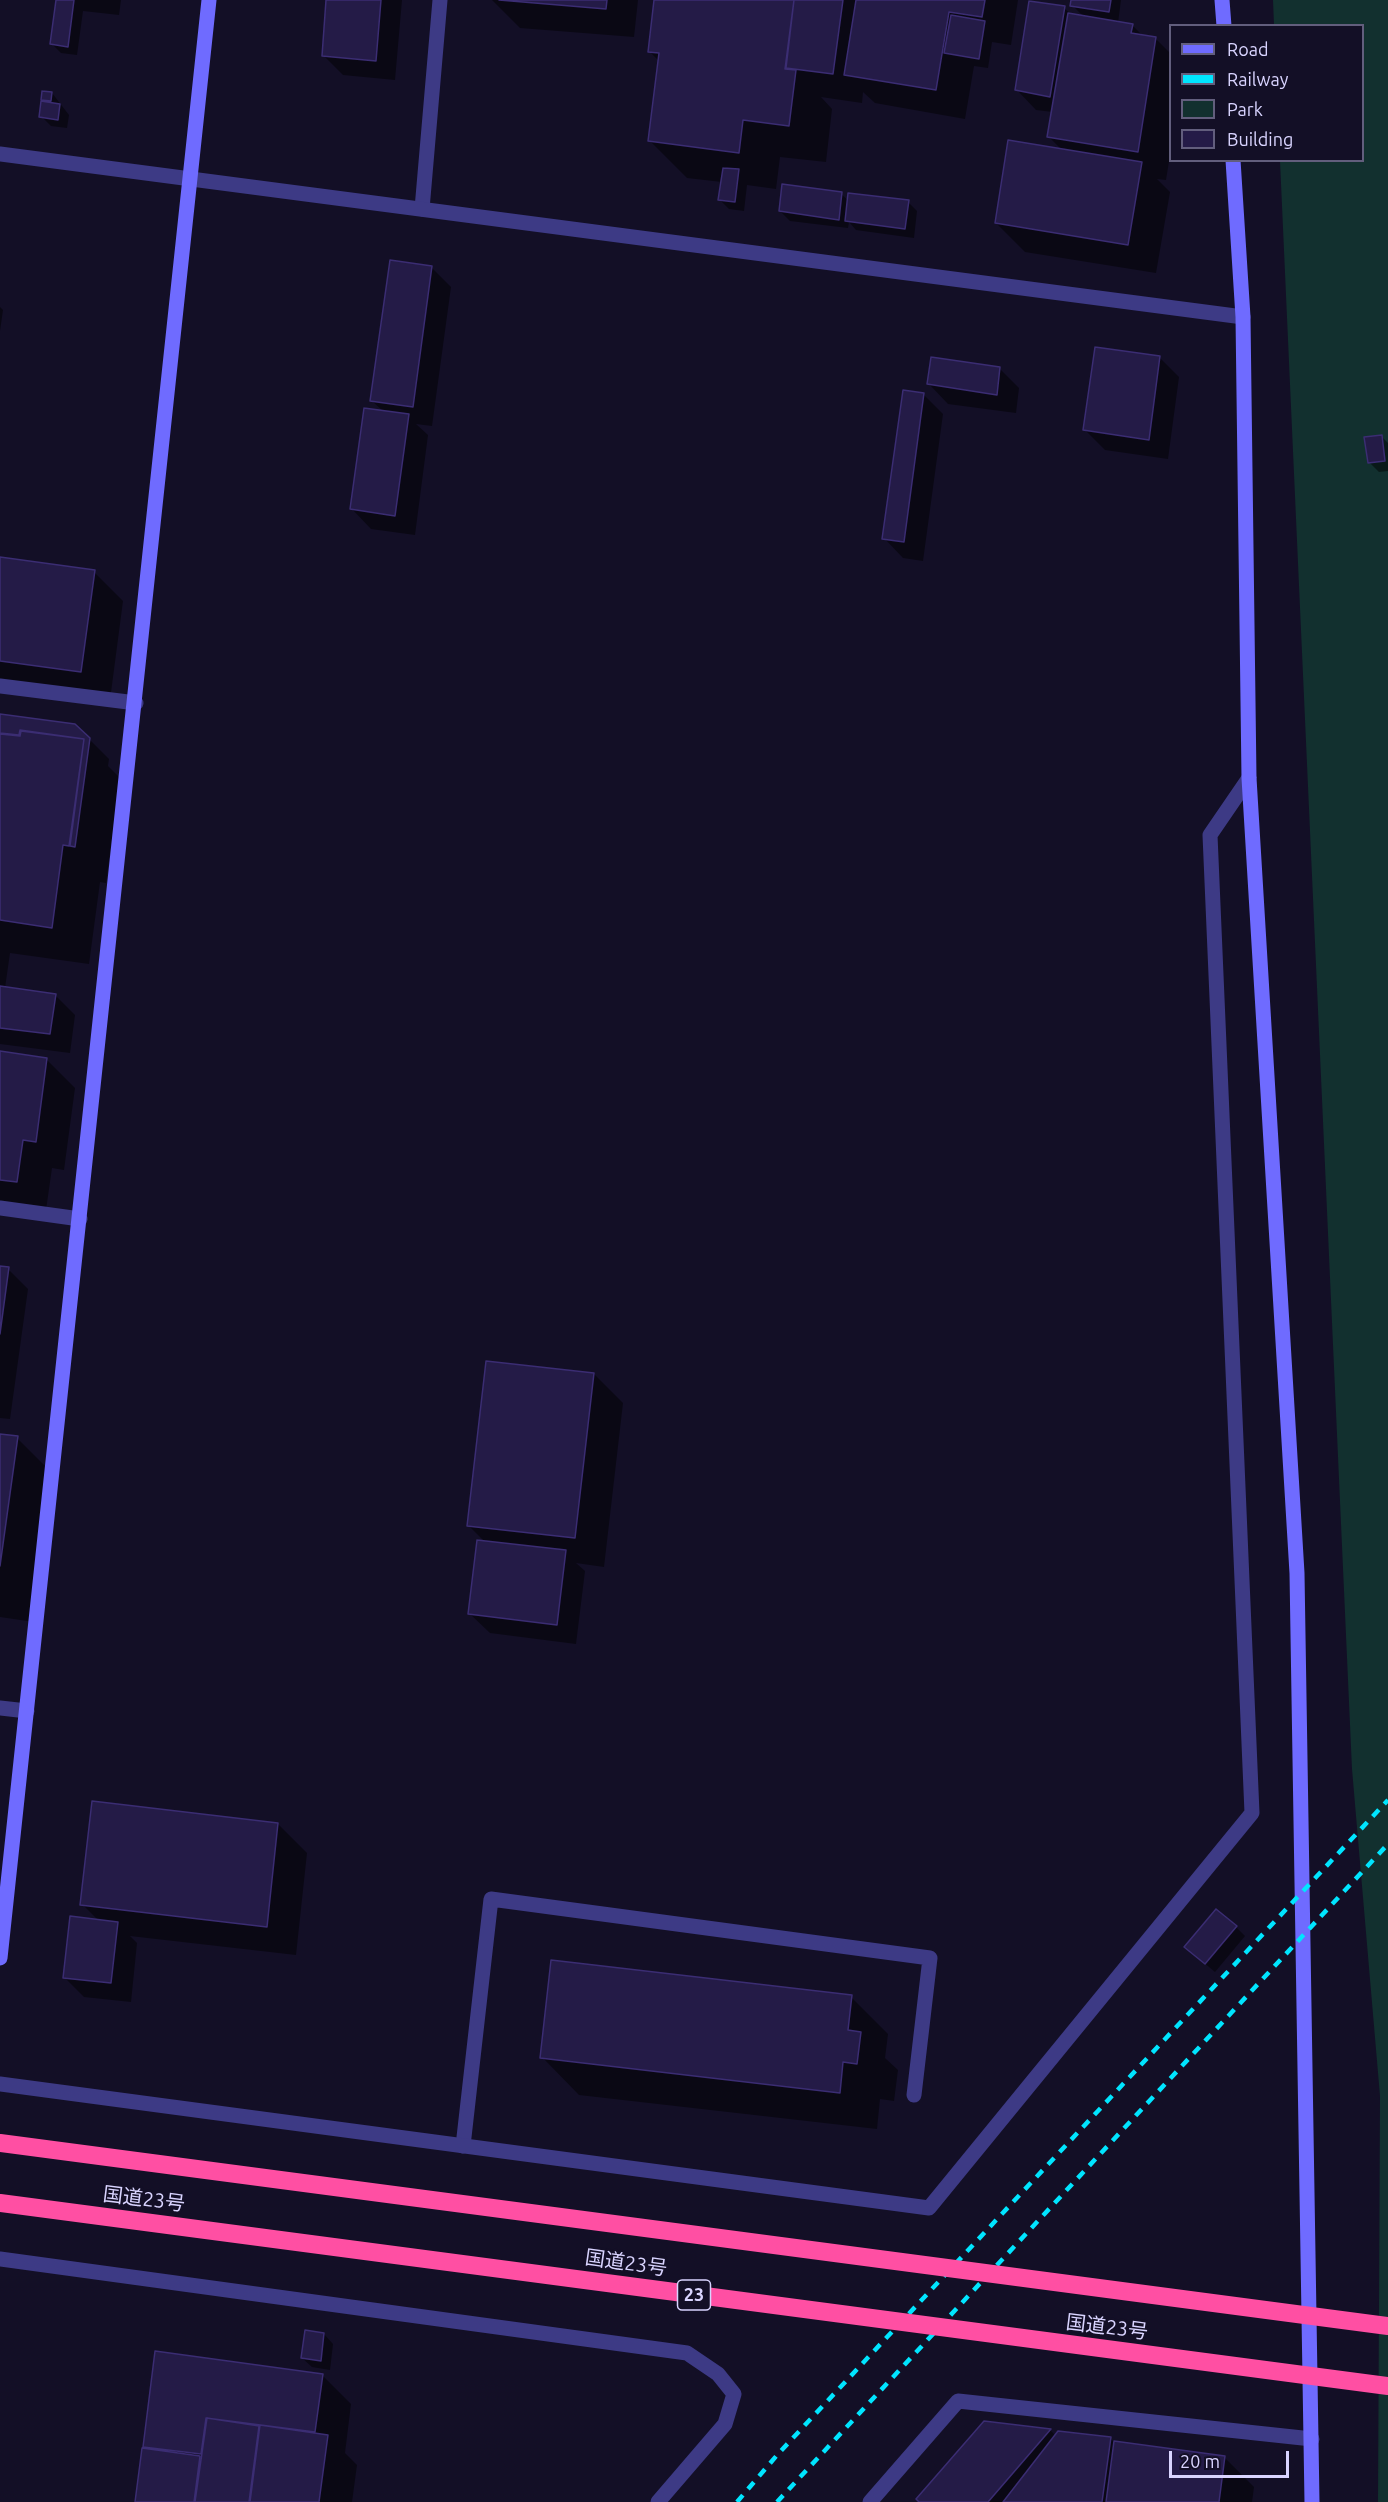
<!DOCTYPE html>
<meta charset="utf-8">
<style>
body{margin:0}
#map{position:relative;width:1388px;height:2502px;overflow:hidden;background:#130f26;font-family:Ubuntu,sans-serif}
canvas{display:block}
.legend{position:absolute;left:1169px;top:24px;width:195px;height:138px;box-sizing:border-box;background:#130f26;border:2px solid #625e7d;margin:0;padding:8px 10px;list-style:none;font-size:18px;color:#d9d4ff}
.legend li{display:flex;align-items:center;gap:12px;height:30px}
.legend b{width:30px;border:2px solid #625e7d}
.scale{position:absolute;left:1169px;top:2451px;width:120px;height:27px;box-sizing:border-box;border:3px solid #d9d4ff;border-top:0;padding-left:8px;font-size:18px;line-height:21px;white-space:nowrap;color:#d9d4ff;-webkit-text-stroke:4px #130f26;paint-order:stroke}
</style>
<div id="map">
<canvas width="1388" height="2502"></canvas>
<ul class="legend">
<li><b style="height:8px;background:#6f6bff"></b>Road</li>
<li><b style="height:8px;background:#00e5ff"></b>Railway</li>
<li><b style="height:16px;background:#12302f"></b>Park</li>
<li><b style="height:16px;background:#241b47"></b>Building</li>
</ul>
<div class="scale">20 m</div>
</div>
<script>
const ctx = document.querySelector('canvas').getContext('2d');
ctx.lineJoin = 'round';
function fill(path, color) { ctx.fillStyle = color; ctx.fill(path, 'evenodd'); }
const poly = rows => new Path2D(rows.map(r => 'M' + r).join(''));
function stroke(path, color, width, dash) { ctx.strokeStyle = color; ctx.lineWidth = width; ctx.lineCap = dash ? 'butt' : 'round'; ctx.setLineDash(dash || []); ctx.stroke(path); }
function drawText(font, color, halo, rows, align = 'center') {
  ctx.font = font + ' Ubuntu,"Noto Sans JP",sans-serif'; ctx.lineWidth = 5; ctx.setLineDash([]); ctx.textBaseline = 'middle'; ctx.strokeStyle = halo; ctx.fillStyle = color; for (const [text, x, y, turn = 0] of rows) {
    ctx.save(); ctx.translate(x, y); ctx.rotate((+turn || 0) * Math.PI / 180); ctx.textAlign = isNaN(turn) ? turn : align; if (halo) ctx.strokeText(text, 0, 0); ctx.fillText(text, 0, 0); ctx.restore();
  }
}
fill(poly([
 [1273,0,1388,0,1388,2502,1378,2502,1380,2096,1352,1769,1280,161,1362,160,1362,26,1274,25]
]), '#12302f');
fill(poly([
 [57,0,121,0,119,15,83,11,77,55,61,53,52,44],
 [328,0,402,0,395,80,343,75,323,55],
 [492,0,638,0,634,37,520,28],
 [656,0,1018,0,1011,45,992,42,988,68,974,66,965,119,875,103,863,92,862,103,821,97,832,109,826,162,780,157,776,189,747,185,744,211,729,209,720,200,722,182,687,178,649,140,659,61,649,51],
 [1073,0,1121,0,1118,23,1132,25,1144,37,1156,39,1170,53,1170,155,1166,180,1157,179,1170,192,1156,273,1025,252,996,223,1062,150,1049,137,1053,112,1036,110,1017,90,1064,8,1072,15,1084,17,1072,5],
 [52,93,69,115,67,128,51,126,41,116,48,104,44,100],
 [841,194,849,201,908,202,917,211,914,238,856,230,849,222,848,228,790,221,780,211],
 [431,267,451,287,432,426,416,424,428,435,415,535,371,529,352,509,384,412,372,401],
 [0,307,3,310,0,331],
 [1160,358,1179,377,1168,459,1105,450,1085,430],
 [1000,369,1019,388,1016,413,948,404,929,384],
 [924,395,943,414,923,561,903,558,884,538],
 [1382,437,1388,443,1388,471,1379,472,1369,462],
 [0,558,94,572,123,601,110,700,0,685],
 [0,715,89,739,109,759,108,766,120,778,106,883,100,882,89,964,10,953,5,988,55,995,75,1015,70,1053,0,1044],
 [0,1053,46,1059,75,1088,64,1170,52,1168,46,1210,0,1204],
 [0,1268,8,1269,28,1289,10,1419,0,1418],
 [594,1374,623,1403,604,1567,576,1563,585,1571,576,1644,490,1633,470,1614,486,1543,468,1525],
 [0,1435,17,1438,54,1475,34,1622,0,1617],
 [278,1824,307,1853,296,1955,130,1936,137,1943,131,2002,84,1997,64,1977,99,1921,82,1904],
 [1236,1927,1245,1936,1215,1972,1196,1956],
 [851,1997,888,2034,885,2058,898,2070,894,2101,880,2099,877,2129,579,2095,542,2057],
 [324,2334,333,2344,330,2370,312,2367,302,2358],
 [156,2353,322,2375,351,2404,345,2453,357,2465,352,2502,137,2502,148,2450,144,2446],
 [985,2422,1050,2430,1056,2436,1110,2438,1115,2443,1225,2458,1254,2487,1252,2502,921,2502]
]), '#0007');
const building = poly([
 [56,0,74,0,68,47,50,44,56,0],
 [326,0,381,0,376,61,322,56,326,0],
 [499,0,607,0,606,9,499,0],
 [654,0,794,0,785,69,796,70,789,126,743,120,739,153,648,141,659,53,648,52,654,0],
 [794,0,843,0,833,74,786,68,794,0],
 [856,0,985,0,982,17,949,12,936,90,844,75,856,0],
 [1071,0,1111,0,1109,12,1070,6,1071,0],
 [1029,1,1065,6,1050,97,1015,90,1029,1],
 [1068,13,1133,24,1131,33,1156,37,1138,152,1047,137,1068,13],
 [951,15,985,21,979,59,944,53,951,15],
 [42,91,52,92,51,101,41,100,42,91],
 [41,101,60,104,58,120,39,117,41,101],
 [1008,140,1142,162,1128,245,995,223,1008,140],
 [723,168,739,169,735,202,718,200,723,168],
 [782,184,842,192,839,220,779,211,782,184],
 [848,193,909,200,905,229,845,221,848,193],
 [390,260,432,266,413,407,370,401,390,260],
 [1095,347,1160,356,1149,440,1083,430,1095,347],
 [931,357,1000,367,997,395,927,384,931,357],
 [903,390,924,393,904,542,882,539,903,390],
 [364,408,409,414,395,516,350,509,364,408],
 [1382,435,1385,461,1368,463,1364,437,1382,435],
 [0,557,95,570,81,672,0,661,0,557],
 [0,714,75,724,90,738,75,847,70,846,84,739,20,730,19,735,0,733,0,714],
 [21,731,84,739,69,846,63,845,52,928,0,920,0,734,20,736,21,731],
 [0,986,56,994,50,1034,0,1028,0,986],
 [0,1051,47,1058,36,1142,23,1140,17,1182,0,1180,0,1051],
 [0,1266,9,1267,0,1334,0,1266],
 [486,1361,594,1373,575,1538,467,1526,486,1361],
 [0,1434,18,1436,0,1566,0,1434],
 [477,1540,566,1550,557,1625,468,1614,477,1540],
 [92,1801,278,1823,267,1927,80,1905,92,1801],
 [1216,1909,1237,1926,1205,1964,1184,1947,1216,1909],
 [70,1916,118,1922,111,1983,63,1978,70,1916],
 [551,1960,852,1995,848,2030,861,2032,857,2064,843,2062,840,2093,540,2058,551,1960],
 [305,2330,324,2333,321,2361,301,2358,305,2330],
 [155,2351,323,2374,315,2432,206,2418,201,2454,143,2447,155,2351],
 [207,2418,259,2426,249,2502,195,2502,207,2418],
 [984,2421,1051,2429,988,2502,919,2502,916,2499,984,2421],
 [260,2425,328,2435,319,2502,250,2502,260,2425],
 [1058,2431,1111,2437,1102,2502,1003,2502,1058,2431],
 [1114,2441,1225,2456,1219,2502,1106,2502,1114,2441],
 [142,2448,200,2456,194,2502,135,2502,142,2448]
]);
fill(building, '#241b47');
stroke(building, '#3b2d73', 1.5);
stroke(poly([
 [422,209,440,0],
 [463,2146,491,1899,930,1958,914,2095]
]), '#3d3a85', 15);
stroke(poly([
 [0,154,1243,317],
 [0,686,136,703],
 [0,1208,80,1219],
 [0,1708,27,1711],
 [0,2084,929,2208,1252,1813,1210,835,1249,778],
 [0,2259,687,2353,718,2374,734,2394,725,2424,658,2502],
 [870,2502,958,2401,1312,2439]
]), '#3d3a85', 15);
stroke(poly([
 [1222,0,1224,26],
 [1233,160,1243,317,1249,778,1297,1573,1312,2502],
 [0,1958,209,0]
]), '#6f6bff', 15);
stroke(poly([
 [737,2502,778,2454,1388,1800],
 [777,2502,1388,1844]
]), '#00e5ff', 4.5, [9, 8]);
stroke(poly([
 [0,2143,1388,2326],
 [0,2203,1388,2386]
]), '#ff4fa3', 18);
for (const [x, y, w] of [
 [694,2295,33]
]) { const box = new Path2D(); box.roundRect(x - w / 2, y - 15, w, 30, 4.5); ctx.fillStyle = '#130f26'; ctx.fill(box); stroke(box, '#d9d4ff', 1.5); }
drawText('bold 18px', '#d9d4ff', null, [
 ["23",694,2295]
]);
drawText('20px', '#d9d4ff', '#130f26', [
 ["国道23号",144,2199,7],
 ["国道23号",626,2263,8],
 ["国道23号",1107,2327,7]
]);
</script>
